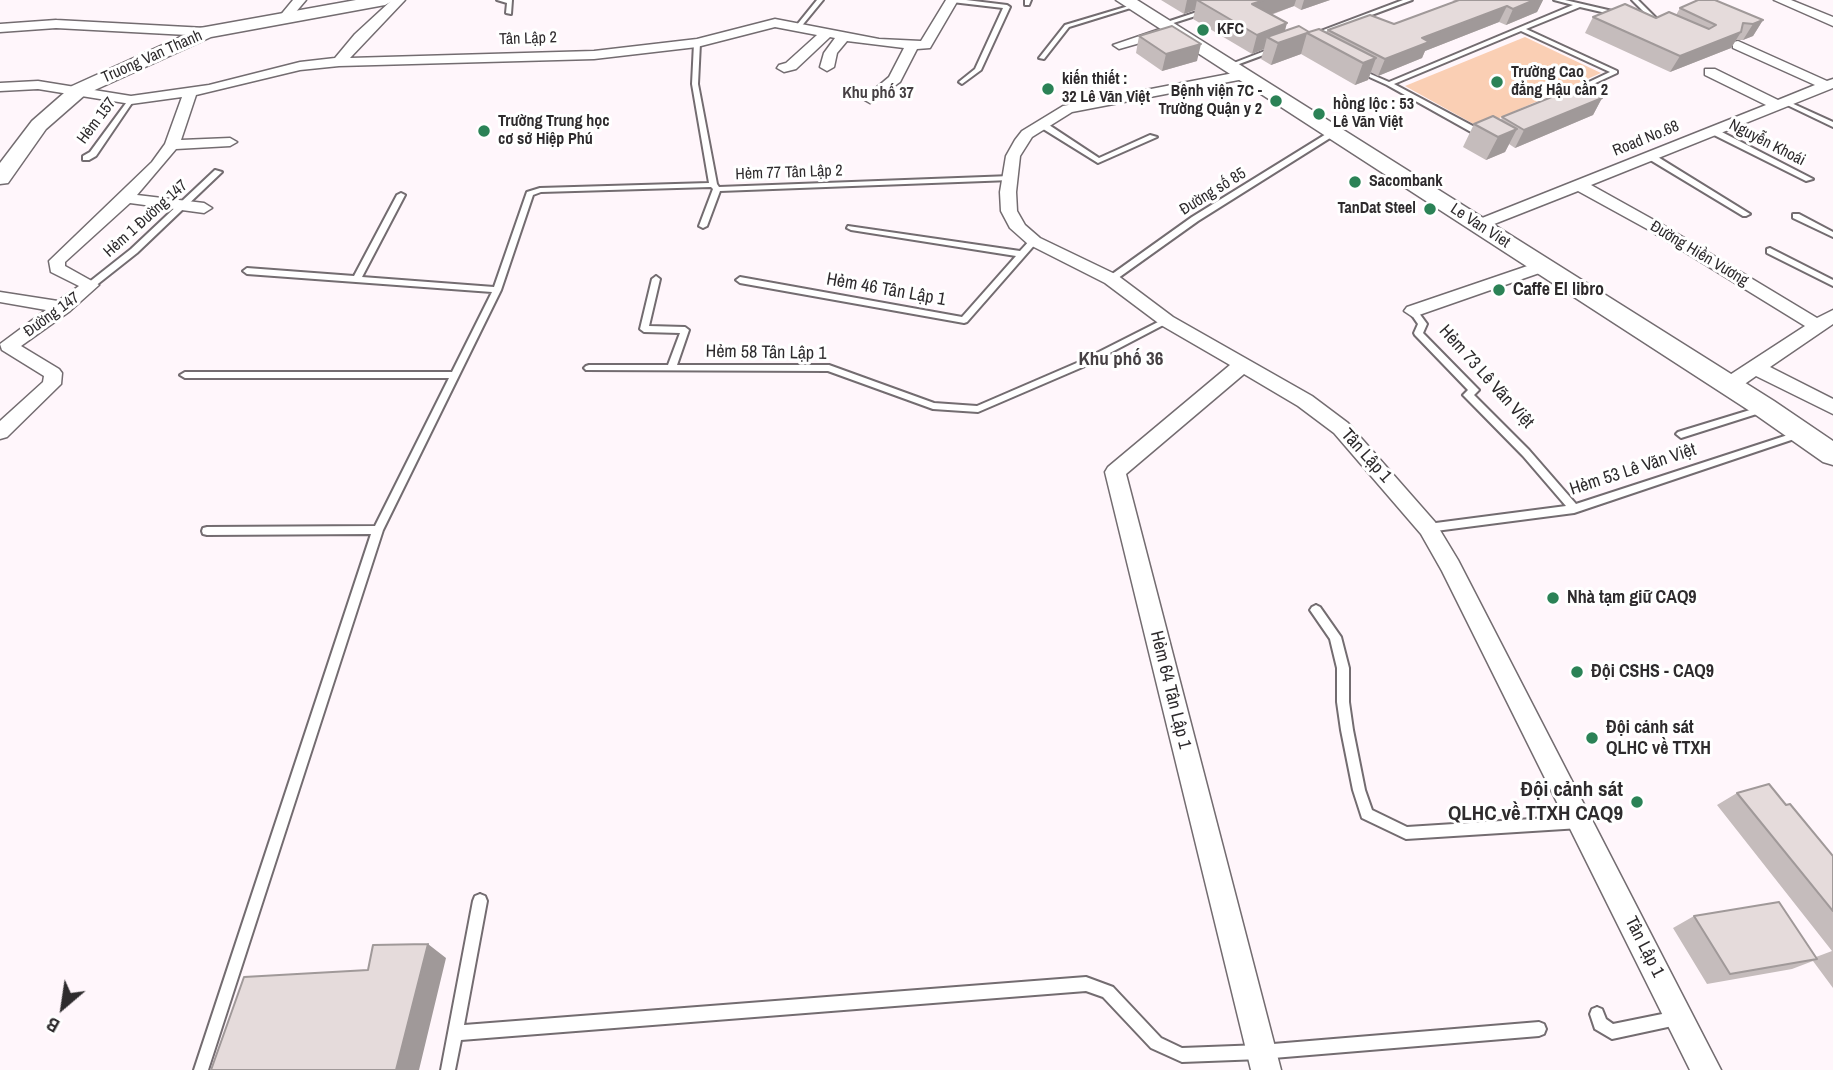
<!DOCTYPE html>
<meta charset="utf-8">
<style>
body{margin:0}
#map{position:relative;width:1833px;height:1070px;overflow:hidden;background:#fff6fb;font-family:"Archivo Narrow",sans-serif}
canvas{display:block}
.north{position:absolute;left:28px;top:972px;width:70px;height:70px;-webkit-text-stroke:5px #fff;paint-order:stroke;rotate:209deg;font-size:19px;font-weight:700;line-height:28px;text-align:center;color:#2e2b2d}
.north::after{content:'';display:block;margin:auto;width:24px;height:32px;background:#2e2b2d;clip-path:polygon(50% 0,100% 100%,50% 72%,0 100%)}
</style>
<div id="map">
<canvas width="1833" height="1070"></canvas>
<div class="north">B</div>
</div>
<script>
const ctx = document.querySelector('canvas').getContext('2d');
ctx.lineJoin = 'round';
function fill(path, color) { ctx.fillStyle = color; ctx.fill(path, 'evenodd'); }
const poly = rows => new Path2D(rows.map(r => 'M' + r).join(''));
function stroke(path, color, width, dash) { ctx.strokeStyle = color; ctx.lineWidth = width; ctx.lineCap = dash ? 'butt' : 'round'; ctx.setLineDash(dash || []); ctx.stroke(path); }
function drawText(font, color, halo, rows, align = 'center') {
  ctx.font = font + ' "Archivo Narrow",sans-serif'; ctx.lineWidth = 6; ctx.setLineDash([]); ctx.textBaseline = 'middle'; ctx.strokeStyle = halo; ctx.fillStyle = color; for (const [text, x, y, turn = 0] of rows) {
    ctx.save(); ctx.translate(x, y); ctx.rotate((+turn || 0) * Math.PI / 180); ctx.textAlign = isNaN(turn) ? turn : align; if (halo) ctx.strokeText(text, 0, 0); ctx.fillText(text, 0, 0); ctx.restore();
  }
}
fill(poly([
 [1525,37,1601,73,1479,127,1405,86]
]), '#facfb4');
const lane = poly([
 [497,0,512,0,511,14,506,13,507,3,497,0],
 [817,0,823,0,800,28,796,28,796,26,817,0],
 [949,0,966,0,1007,5,1010,7,981,70,962,84,959,82,960,81,975,69,1003,8,952,2,949,0],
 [1025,0,1031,0,1029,5,1025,5,1025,0],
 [1403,0,1412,0,1315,36,1310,35,1403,0],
 [1554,0,1565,0,1621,13,1622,14,1619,16,1580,7,1526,29,1617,71,1617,73,1574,93,1570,93,1570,91,1610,72,1521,31,1394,84,1486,133,1486,137,1480,137,1387,85,1354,70,1359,69,1389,82,1573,5,1554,0],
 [1632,0,1638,0,1659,21,1659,23,1655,23,1632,0],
 [1132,5,1137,6,1069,27,1044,59,1039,58,1065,25,1132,5],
 [1206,9,1209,11,1208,12,1164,26,1161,24,1206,9],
 [697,41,700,43,698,84,717,184,719,187,1011,176,1015,178,1011,180,720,191,707,226,703,228,699,226,713,189,711,187,541,192,533,195,501,290,383,530,208,1070,194,1070,371,534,207,535,203,534,202,531,203,528,207,527,375,526,449,378,185,378,180,375,185,372,452,372,492,292,247,274,243,271,247,268,354,276,397,195,401,193,405,195,362,277,494,287,527,192,540,188,709,183,692,84,694,43,697,41],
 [1275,47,1278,49,1277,50,1231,67,1226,66,1275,47],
 [129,99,134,100,96,156,89,160,83,160,83,156,90,152,129,99],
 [1783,101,1787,101,1833,122,1833,127,1783,103,1783,101],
 [1040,123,1046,123,1099,158,1150,135,1157,137,1098,163,1040,127,1040,123],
 [1710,129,1716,129,1813,179,1806,181,1710,133,1710,129],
 [1331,131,1338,133,1198,221,1114,281,1108,281,1108,277,1192,217,1331,131],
 [1647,154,1653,154,1750,214,1746,216,1743,216,1647,158,1647,154],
 [215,170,222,172,137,253,94,287,88,287,88,283,131,249,215,170],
 [1793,214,1799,214,1833,232,1833,237,1793,218,1793,214],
 [848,226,1020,251,1031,239,1037,239,1038,241,967,322,964,323,740,283,736,280,740,277,962,317,1016,256,851,230,847,228,848,226],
 [1770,248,1833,280,1833,286,1767,253,1767,249,1770,248],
 [656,276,660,279,649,326,685,327,689,330,677,365,829,365,934,403,977,406,1079,362,1164,319,1167,318,1171,321,1085,366,978,412,933,409,828,371,586,370,584,368,586,366,589,365,668,365,680,333,644,332,640,329,652,279,656,276],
 [1413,308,1416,309,1427,324,1423,333,1477,388,1479,390,1474,395,1529,450,1576,504,1797,432,1803,432,1805,434,1803,436,1574,513,1428,532,1424,531,1423,528,1424,525,1428,524,1566,506,1523,456,1465,397,1463,395,1468,390,1415,335,1414,333,1418,324,1409,311,1413,308],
 [1763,406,1768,409,1766,411,1681,438,1676,434,1678,432,1763,406],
 [1316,605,1320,607,1341,637,1349,668,1349,702,1353,730,1365,790,1372,810,1407,827,1580,816,1585,818,1586,822,1585,826,1580,828,1406,839,1362,818,1353,790,1341,730,1337,702,1337,668,1330,639,1310,610,1312,607,1316,605],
 [480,894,485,896,487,901,464,1025,1086,977,1113,987,1161,1038,1182,1048,1261,1045,1539,1022,1544,1024,1546,1029,1544,1034,1539,1036,1261,1059,1182,1062,1151,1048,1103,997,1086,991,461,1040,455,1070,441,1070,473,901,475,896,480,894],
 [1597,1007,1602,1009,1606,1019,1613,1024,1677,1011,1682,1013,1684,1018,1682,1023,1677,1025,1612,1039,1595,1029,1590,1014,1592,1009,1597,1007]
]);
const street = poly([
 [293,0,306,0,289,20,281,20,279,17,293,0],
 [392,0,405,0,350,58,594,51,697,39,775,19,879,39,921,41,946,0,958,0,930,48,917,49,900,82,870,103,863,99,889,77,904,48,847,41,837,53,834,67,827,71,820,67,824,53,835,38,830,37,796,69,784,72,777,68,779,65,786,63,817,35,775,27,697,47,594,59,339,66,300,70,196,95,181,140,230,138,237,142,230,146,176,149,137,195,204,203,212,208,204,213,130,203,65,262,65,266,99,285,70,311,21,346,59,369,62,373,61,384,7,437,0,439,0,421,43,382,44,376,2,350,0,344,46,310,0,302,0,292,58,301,79,286,51,272,49,261,152,162,165,144,182,97,131,104,38,89,0,91,0,83,38,81,131,96,209,85,300,62,335,58,355,34,392,0],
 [1774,0,1791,0,1833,17,1833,26,1774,0],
 [56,20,206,28,212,32,206,36,56,28,0,32,0,24,56,20],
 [1163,28,1168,29,1168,35,1119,49,1113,45,1163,28],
 [1738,41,1827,81,1833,79,1833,88,1591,185,1661,224,1817,318,1833,310,1833,324,1770,367,1833,399,1833,414,1756,376,1736,390,1722,390,1720,385,1722,380,1805,326,1649,230,1578,191,1484,228,1478,230,1470,225,1472,222,1766,105,1705,75,1705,69,1715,69,1778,100,1815,85,1733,48,1733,42,1738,41],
 [1244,71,1249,72,1249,78,1072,112,1032,137,1020,156,1016,192,1017,211,1025,225,1040,238,1117,275,1173,317,1312,396,1348,423,1435,522,1458,560,1721,1070,1690,1070,1442,571,1421,534,1334,433,1298,406,1244,374,1126,474,1281,1070,1251,1070,1105,472,1108,467,1230,365,1161,325,1105,283,1028,244,1010,228,1001,211,1000,192,1006,156,1015,140,1022,131,1063,106,1244,71],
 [1542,261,1548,262,1550,266,1548,270,1419,315,1413,317,1404,311,1407,307,1542,261]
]);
const secondary = poly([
 [356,0,394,0,385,5,211,37,86,94,46,129,8,183,0,184,0,163,32,121,72,86,200,28,356,0],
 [1116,0,1137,0,1774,401,1833,441,1833,465,1823,462,1756,415,1116,0]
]);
stroke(lane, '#736c70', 4);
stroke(street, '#736c70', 3);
stroke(secondary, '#736c70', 3);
fill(lane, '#fff');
fill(street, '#fff');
fill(secondary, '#fff');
fill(poly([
 [1161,0,1330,0,1301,10,1294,6,1271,15,1285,31,1327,33,1328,30,1394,24,1455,1,1452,0,1543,0,1537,12,1506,25,1499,22,1425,51,1422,58,1378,76,1371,72,1368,80,1355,85,1301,54,1271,65,1261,59,1264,49,1252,54,1193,19,1195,10,1184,14],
 [1680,8,1763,20,1753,36,1743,40,1736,40,1731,48,1670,72,1585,33,1593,17,1656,18,1676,15],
 [1139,36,1197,61,1162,71,1136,53],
 [1602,98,1593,115,1515,148,1509,144,1505,152,1486,160,1463,147,1474,124,1501,120,1502,117],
 [1737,793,1786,805,1833,856,1833,988,1813,961,1792,969,1707,984,1673,928,1694,916,1816,957,1832,951,1717,805]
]), '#c5bcbc');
fill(poly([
 [1187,0,1225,0,1197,0,1195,10,1184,14],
 [1264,0,1296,0,1294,6,1247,23,1252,4],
 [1304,0,1330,0,1301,10],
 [1534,0,1543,0,1537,12,1506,25,1513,9],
 [1507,6,1499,22,1425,51,1422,58,1378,76,1385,59,1422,38],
 [1763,20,1753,36,1743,40,1753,24],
 [1287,23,1282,42,1307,33,1301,54,1271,65,1278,43,1267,37,1264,49,1252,54,1257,35],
 [1741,32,1731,48,1670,72,1680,56],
 [1201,44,1197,61,1162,71,1166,54],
 [1376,58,1368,80,1355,85,1363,63],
 [1602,98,1593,115,1515,148,1524,130],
 [1517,129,1505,152,1486,160,1498,137],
 [428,944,446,958,419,1070,396,1070]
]), '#a09999');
const building = poly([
 [1197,0,1264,0,1252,4,1287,23,1257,35,1197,0],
 [1459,0,1534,0,1513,9,1507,6,1422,38,1429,42,1385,59,1328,30,1370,15,1394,24,1459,0],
 [1698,0,1715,0,1763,20,1753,24,1743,23,1741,32,1680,56,1593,17,1625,4,1656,18,1669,12,1709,29,1716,25,1680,8,1698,0],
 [1172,26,1201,44,1166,54,1139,36,1172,26],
 [1299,26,1309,32,1319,29,1376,58,1363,63,1307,33,1278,43,1267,37,1299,26],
 [1579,86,1602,98,1524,130,1502,117,1579,86],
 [1493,116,1517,129,1498,137,1474,124,1493,116],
 [1769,784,1786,805,1790,804,1833,856,1833,911,1737,793,1769,784],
 [1779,902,1817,959,1730,974,1694,916,1779,902],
 [428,944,396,1070,211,1070,244,977,368,970,373,945,428,944]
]);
fill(building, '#e5dbdb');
stroke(building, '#a09999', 2);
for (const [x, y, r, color] of [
 [1203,30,7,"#2b8256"],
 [1497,82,7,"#2b8256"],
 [1048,89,7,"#2b8256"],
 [1276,101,7,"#2b8256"],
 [1319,114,7,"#2b8256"],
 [484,131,7,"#2b8256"],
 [1355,182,7,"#2b8256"],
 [1430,209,7,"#2b8256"],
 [1499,290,7,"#2b8256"],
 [1553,598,7,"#2b8256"],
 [1577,672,7,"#2b8256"],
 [1592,738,7,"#2b8256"],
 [1637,802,7,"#2b8256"]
]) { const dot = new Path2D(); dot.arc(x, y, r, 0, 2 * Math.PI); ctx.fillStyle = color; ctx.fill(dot); stroke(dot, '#fff', 2.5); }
drawText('bold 16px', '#2e2b2d', '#fff', [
 ["KFC",1217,30],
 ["Trường Cao",1511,73],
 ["đẳng Hậu cần 2",1511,91],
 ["kiến thiết :",1062,80],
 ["32 Lê Văn Việt",1062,98],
 ["Bệnh viện 7C -",1262,92,"right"],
 ["Trường Quận y 2",1262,110,"right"],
 ["hồng lộc : 53",1333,105],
 ["Lê Văn Việt",1333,123],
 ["Trường Trung học",498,122],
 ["cơ sở Hiệp Phú",498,140],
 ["Sacombank",1369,182],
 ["TanDat Steel",1416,209,"right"]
], 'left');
drawText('16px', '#2e2b2d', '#fff', [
 ["Tân Lập 2",528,39,-2],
 ["Truong Van Thanh",152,57,-24],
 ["Hẻm 157",97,121,-53],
 ["Road No.68",1646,139,-22],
 ["Nguyễn Khoái",1767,143,27],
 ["Hẻm 77 Tân Lập 2",789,173,-2],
 ["Đường số 85",1213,192,-32],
 ["Hẻm 1 Đường 147",146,219,-42],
 ["Le Van Viet",1480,226,33],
 ["Đường Hiền Vương",1699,254,31],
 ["Đường 147",52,315,-36]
]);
drawText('bold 16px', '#464043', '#fff', [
 ["Khu phố 37",878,94]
]);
drawText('18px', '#2e2b2d', '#fff', [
 ["Hẻm 46 Tân Lập 1",886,290,10],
 ["Hẻm 58 Tân Lập 1",766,353,1],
 ["Hẻm 73 Lê Văn Việt",1486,377,48],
 ["Tân Lập 1",1366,456,48],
 ["Hẻm 53 Lê Văn Việt",1633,470,-18],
 ["Hẻm 64 Tân Lập 1",1170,690,76],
 ["Tân Lập 1",1644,947,63]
]);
drawText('bold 18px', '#2e2b2d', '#fff', [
 ["Caffe El libro",1513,290],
 ["Nhà tạm giữ CAQ9",1567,598],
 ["Đội CSHS - CAQ9",1591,672],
 ["Đội cảnh sát",1606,728],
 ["QLHC về TTXH",1606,749]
], 'left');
drawText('bold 19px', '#464043', '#fff', [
 ["Khu phố 36",1121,360]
]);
drawText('bold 21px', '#2e2b2d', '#fff', [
 ["Đội cảnh sát",1623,790],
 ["QLHC về TTXH CAQ9",1623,814]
], 'right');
</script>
